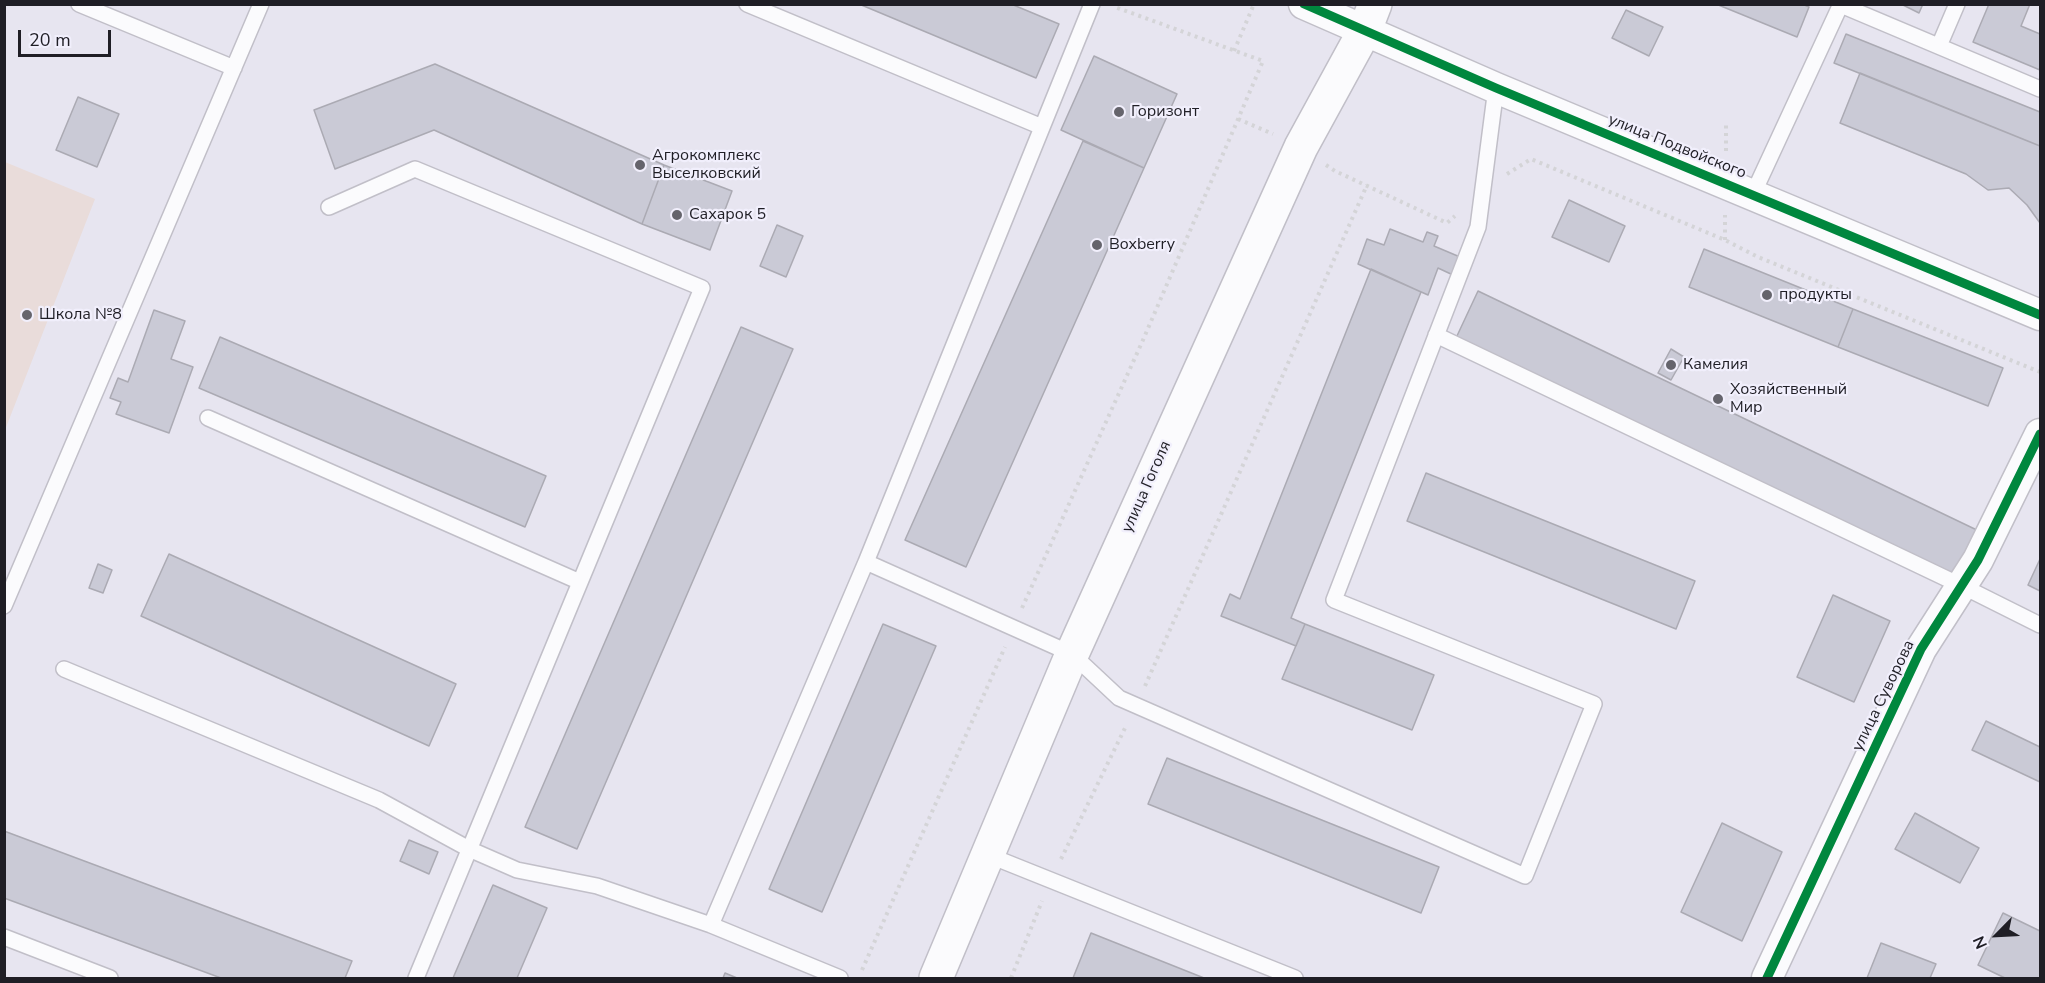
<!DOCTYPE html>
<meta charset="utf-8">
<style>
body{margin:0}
#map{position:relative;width:2045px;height:983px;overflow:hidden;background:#e7e5f0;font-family:"Nunito Sans",sans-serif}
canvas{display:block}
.frame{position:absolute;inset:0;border:6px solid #1f1e25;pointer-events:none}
.north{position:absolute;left:1967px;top:905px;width:60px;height:60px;-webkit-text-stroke:4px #f1effc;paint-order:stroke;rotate:246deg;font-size:16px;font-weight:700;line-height:24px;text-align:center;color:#1f1e25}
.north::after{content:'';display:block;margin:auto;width:21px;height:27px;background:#1f1e25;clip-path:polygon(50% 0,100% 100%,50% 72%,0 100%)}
.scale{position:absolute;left:18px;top:30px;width:93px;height:27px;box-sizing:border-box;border:3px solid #1f1e25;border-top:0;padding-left:8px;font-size:18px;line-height:21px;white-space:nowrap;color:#1f1e25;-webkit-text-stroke:4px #f1effc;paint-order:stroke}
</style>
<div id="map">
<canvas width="2045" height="983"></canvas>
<div class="frame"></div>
<div class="north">N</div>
<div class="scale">20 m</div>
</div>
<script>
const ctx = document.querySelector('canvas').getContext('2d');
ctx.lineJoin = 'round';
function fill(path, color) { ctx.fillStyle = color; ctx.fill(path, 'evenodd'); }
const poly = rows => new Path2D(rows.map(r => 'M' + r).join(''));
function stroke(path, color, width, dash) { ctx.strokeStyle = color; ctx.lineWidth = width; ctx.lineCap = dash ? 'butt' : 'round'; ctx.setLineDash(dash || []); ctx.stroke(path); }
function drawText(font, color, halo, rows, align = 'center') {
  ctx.font = font + ' "Nunito Sans",sans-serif'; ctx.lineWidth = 4.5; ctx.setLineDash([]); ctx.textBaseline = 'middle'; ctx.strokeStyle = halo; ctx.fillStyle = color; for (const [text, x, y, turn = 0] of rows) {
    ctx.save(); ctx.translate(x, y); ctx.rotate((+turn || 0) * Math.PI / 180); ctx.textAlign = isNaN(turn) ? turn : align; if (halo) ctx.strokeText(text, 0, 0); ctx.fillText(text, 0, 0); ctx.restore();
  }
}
fill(poly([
 [5,162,95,199,5,430]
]), '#e9dcda');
const building = poly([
 [859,4,1011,4,1059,24,1036,78,859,4],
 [1716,4,1802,4,1809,7,1797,37,1716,4],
 [1901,4,1923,4,1919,13,1901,4],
 [1989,4,2030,4,2021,26,2040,34,2040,70,1973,42,1989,4],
 [1626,10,1663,27,1649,56,1612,38,1626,10],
 [1846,34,2040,112,2040,146,1834,63,1846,34],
 [1094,56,1177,94,1144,168,1061,130,1094,56],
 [435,64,664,165,642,224,434,130,335,169,314,110,435,64],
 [1860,73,2040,146,2040,223,2027,205,2009,188,1988,190,1966,174,1840,123,1860,73],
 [78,97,119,114,97,167,56,150,78,97],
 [1083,141,1144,168,966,567,905,540,1083,141],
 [664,165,732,191,710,250,642,224,664,165],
 [1569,200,1625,226,1609,262,1552,237,1569,200],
 [777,225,803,236,786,277,760,266,777,225],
 [1390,229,1423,242,1427,232,1438,236,1434,246,1460,257,1453,275,1438,268,1428,295,1358,264,1367,239,1384,245,1390,229],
 [1704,249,1853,309,1838,347,1689,287,1704,249],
 [1371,269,1421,292,1291,618,1305,624,1296,646,1221,616,1230,594,1240,599,1371,269],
 [1478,291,1981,532,1960,578,1456,338,1478,291],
 [1853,309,2003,368,1988,406,1838,347,1853,309],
 [154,310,185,321,171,359,193,367,169,433,116,414,121,402,110,398,118,378,128,382,154,310],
 [741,327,793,349,577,849,525,827,741,327],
 [220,337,546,476,525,527,199,388,220,337],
 [1671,349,1684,357,1671,380,1658,373,1671,349],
 [1426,473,1695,581,1676,629,1407,521,1426,473],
 [169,554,456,684,429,746,141,616,169,554],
 [2040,559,2040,591,2028,585,2040,559],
 [98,564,112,570,103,593,89,588,98,564],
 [1833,595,1890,621,1854,702,1797,677,1833,595],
 [883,624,936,646,822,912,769,889,883,624],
 [1305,624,1434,675,1412,730,1282,679,1305,624],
 [1986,721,2040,747,2040,782,1972,750,1986,721],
 [1167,758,1439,867,1421,913,1148,804,1167,758],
 [1915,813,1979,848,1960,883,1895,849,1915,813],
 [1722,823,1782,852,1742,941,1681,912,1722,823],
 [4,831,352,961,345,978,221,978,4,898,4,831],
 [409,840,438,852,429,874,400,861,409,840],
 [493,885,547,908,517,978,453,978,493,885],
 [2003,913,2040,931,2040,978,2005,978,1978,965,2003,913],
 [1091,933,1204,978,1073,978,1091,933],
 [1881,943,1936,964,1930,978,1867,978,1881,943],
 [725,973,737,978,723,978,725,973]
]);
fill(building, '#cacad6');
stroke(building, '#abaab3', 1.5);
const service = poly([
 [79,4,234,68],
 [747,4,1042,127],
 [1092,4,866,562,1072,654,1119,698,1525,876,1594,704,1334,600,1478,227,1496,88],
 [1841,5,2040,89],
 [1939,46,1957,4],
 [1753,194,1841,4],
 [329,207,415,169,702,288,416,978],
 [1436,335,1962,586,2040,625],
 [208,418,580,582],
 [4,606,261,4],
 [64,669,379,800,469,849,517,870,597,886,711,925,840,978],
 [988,855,1295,978],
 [711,925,866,562],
 [4,937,110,978]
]);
const minor = poly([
 [1304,4,1496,88,2040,315],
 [1767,978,1921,649,1978,560,2040,434]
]);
const secondary = poly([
 [936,978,1072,654,1301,147,1365,30,1375,4]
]);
stroke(service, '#c1bfc8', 18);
stroke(minor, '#c1bfc8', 33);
stroke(secondary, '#c1bfc8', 36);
stroke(poly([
 [1234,51,1254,4],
 [1238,119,1273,134],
 [1726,151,1726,122],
 [1326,165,1335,171,1447,223,1455,216],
 [1507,174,1531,159,1725,240,1758,257,2040,372],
 [1725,240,1725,215],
 [1022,608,1143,340,1263,61,1115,7],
 [1145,686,1367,185],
 [1061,859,1126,726],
 [862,970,1005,647],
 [1011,978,1042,901]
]), '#d4d4d7', 4, [3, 4.5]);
stroke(service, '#fbfbfd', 15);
stroke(minor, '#fbfbfd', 30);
stroke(secondary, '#fbfbfd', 33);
stroke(poly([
 [1304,4,1496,88,2040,315],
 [1767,978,1921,649,1978,560,2040,434]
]), '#00873e', 9);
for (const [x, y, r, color] of [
 [1119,112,6,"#65646c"],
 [640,165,6,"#65646c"],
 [677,215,6,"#65646c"],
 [1097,245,6,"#65646c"],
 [1767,295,6,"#65646c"],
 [27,315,6,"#65646c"],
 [1671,365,6,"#65646c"],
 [1718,399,6,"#65646c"]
]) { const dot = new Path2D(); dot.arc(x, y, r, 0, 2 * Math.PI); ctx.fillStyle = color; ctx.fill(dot); stroke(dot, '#f1effc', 2); }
drawText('16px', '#1f1e25', '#f1effc', [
 ["Горизонт",1131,112],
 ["Агрокомплекс",652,156],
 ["Выселковский",652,174],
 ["Сахарок 5",689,215],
 ["Boxberry",1109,245],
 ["продукты",1779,295],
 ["Школа №8",39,315],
 ["Камелия",1683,365],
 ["Хозяйственный",1730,390],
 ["Мир",1730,408]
], 'left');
drawText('16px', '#1f1e25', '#f1effc', [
 ["улица Подвойского",1677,147,22],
 ["улица Гоголя",1147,487,-66],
 ["улица Суворова",1884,696,-64]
]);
</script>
